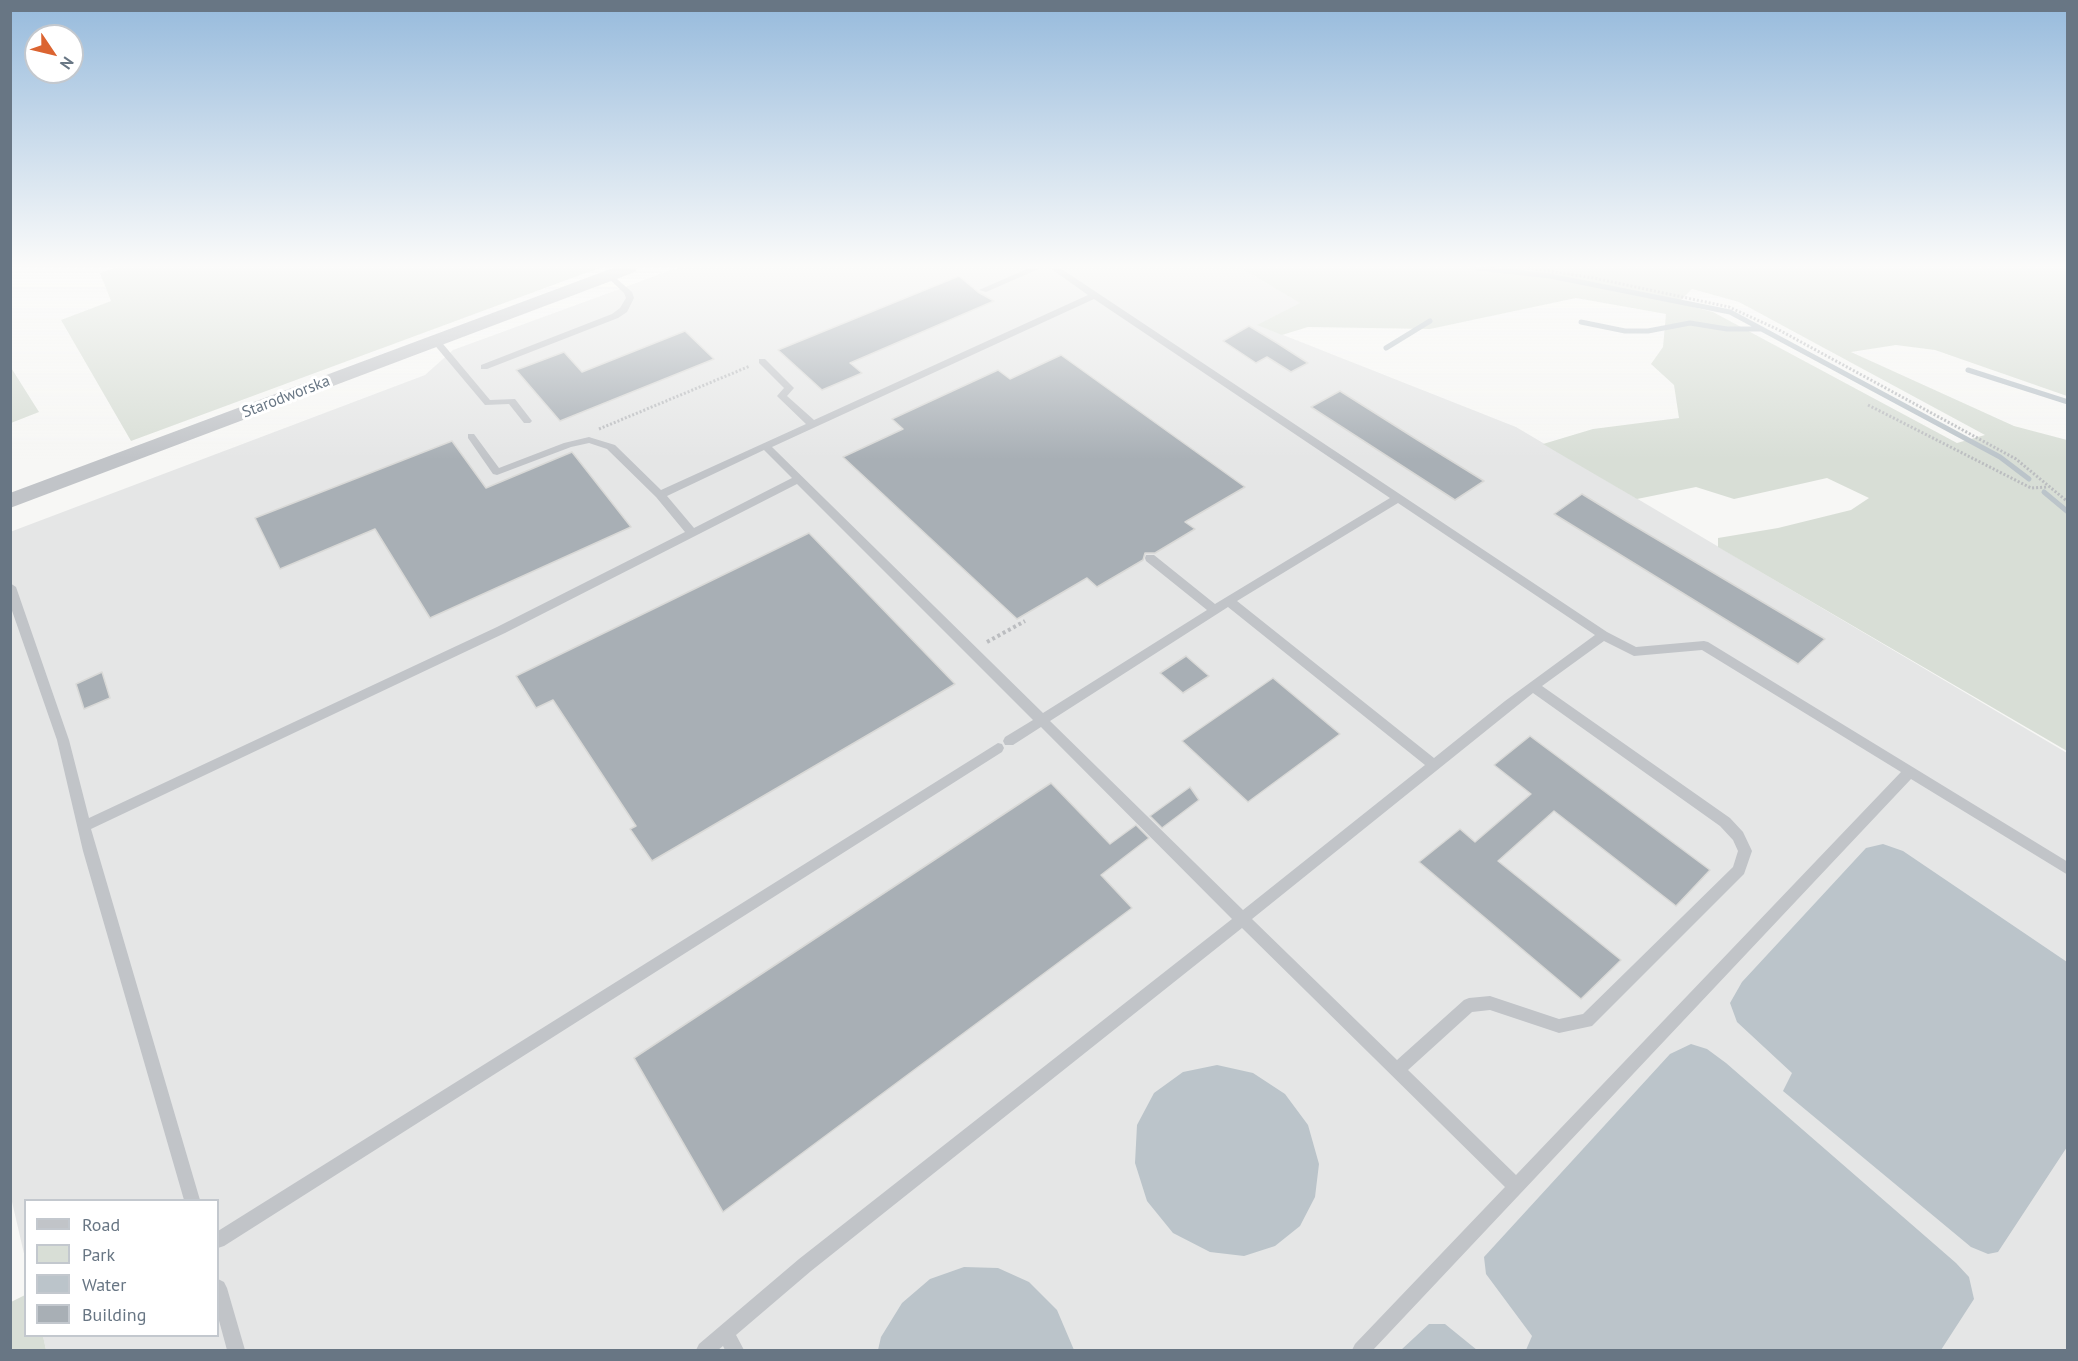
<!DOCTYPE html>
<style>
body{margin:0}
#map{position:relative;width:2078px;height:1361px;overflow:hidden;background:#f7f7f5;font-family:"PT Sans",sans-serif}
canvas{display:block}
.frame{position:absolute;inset:0;border:12px solid #687684;pointer-events:none}
.legend{position:absolute;left:24px;top:1199px;width:195px;height:138px;box-sizing:border-box;background:#fff;border:2px solid #c3c8ce;margin:0;padding:8px 10px;list-style:none;font-size:18px;color:#687684}
.legend li{display:flex;align-items:center;gap:12px;height:30px}
.legend b{width:30px;border:2px solid #c3c8ce}
.north{position:absolute;left:24px;top:24px;width:60px;height:60px;box-sizing:border-box;background:#fff;border:2px solid #c3c8ce;border-radius:50%;rotate:125deg;font-size:16px;font-weight:700;line-height:24px;text-align:center;color:#687684}
.north::after{content:'';display:block;margin:auto;width:21px;height:27px;background:#db6431;clip-path:polygon(50% 0,100% 100%,50% 72%,0 100%)}
</style>
<div id="map">
<canvas width="2078" height="1361"></canvas>
<div class="frame"></div>
<ul class="legend">
<li><b style="height:8px;background:#c1c4c8"></b>Road</li>
<li><b style="height:16px;background:#d8ded6"></b>Park</li>
<li><b style="height:16px;background:#bbc4ca"></b>Water</li>
<li><b style="height:16px;background:#a8afb5"></b>Building</li>
</ul>
<div class="north">N</div>
</div>
<script>
const ctx = document.querySelector('canvas').getContext('2d');
ctx.lineJoin = 'round';
function fill(path, color) { ctx.fillStyle = color; ctx.fill(path, 'evenodd'); }
const poly = rows => new Path2D(rows.map(r => 'M' + r).join(''));
function stroke(path, color, width, dash) { ctx.strokeStyle = color; ctx.lineWidth = width; ctx.lineCap = dash ? 'butt' : 'round'; ctx.setLineDash(dash || []); ctx.stroke(path); }
function drawText(font, color, halo, rows, align = 'center') {
  ctx.font = font + ' "PT Sans",sans-serif'; ctx.lineWidth = 6; ctx.setLineDash([]); ctx.textBaseline = 'middle'; ctx.strokeStyle = halo; ctx.fillStyle = color; for (const [text, x, y, turn = 0] of rows) {
    ctx.save(); ctx.translate(x, y); ctx.rotate((+turn || 0) * Math.PI / 180); ctx.textAlign = isNaN(turn) ? turn : align; if (halo) ctx.strokeText(text, 0, 0); ctx.fillText(text, 0, 0); ctx.restore();
  }
}
fill(poly([
 [677,268,1241,268,1301,303,1258,325,1516,427,2067,753,2067,1350,46,1350,43,1336,218,1336,218,1200,26,1200,25,1258,10,1193,10,532,425,375,453,350]
]), '#e5e6e6');
fill(poly([
 [114,268,599,268,131,441,61,320,111,301,100,273],
 [1241,268,2067,268,2067,396,1935,350,1896,345,1851,352,2014,426,2067,440,2067,751,1718,547,1718,538,1778,528,1851,510,1869,498,1827,478,1734,499,1696,487,1637,499,1543,444,1593,429,1679,418,1674,385,1651,364,1663,347,1666,314,1576,298,1430,329,1308,327,1282,335,1257,325,1300,303],
 [1692,289,1739,302,1985,435,1957,443,1713,312,1678,303],
 [10,366,39,412,11,423,10,423],
 [25,1295,26,1336,43,1336,46,1350,11,1350,11,1302]
]), '#d8ded6');
fill(poly([
 [1883,844,1903,851,2067,962,2067,1147,1998,1252,1988,1254,1971,1247,1783,1091,1792,1073,1737,1022,1730,1003,1742,982,1866,848],
 [1691,1044,1707,1049,1726,1063,1956,1263,1969,1277,1974,1299,1941,1350,1526,1350,1532,1336,1486,1274,1484,1257,1670,1054],
 [1217,1065,1253,1073,1285,1094,1308,1125,1319,1164,1315,1197,1300,1226,1275,1246,1244,1256,1210,1252,1173,1233,1147,1201,1135,1163,1137,1125,1154,1093,1183,1072],
 [964,1267,998,1268,1029,1282,1057,1310,1074,1350,878,1350,881,1337,902,1303,930,1279],
 [1429,1324,1445,1324,1477,1350,1401,1350]
]), '#bbc4ca');
stroke(poly([
 [1477,268,1550,276,1730,312,2000,457,2029,479],
 [1581,322,1625,331,1648,331,1690,323,1727,329,1762,329],
 [1386,348,1430,321],
 [1968,370,2068,402],
 [2044,492,2068,512]
]), '#bbc4ca', 5);
const building = poly([
 [959,276,978,292,994,301,850,363,862,373,822,390,778,350,959,276],
 [1249,326,1277,343,1308,363,1291,372,1267,357,1256,363,1223,341,1249,326],
 [685,331,714,359,560,421,516,370,564,352,582,372,685,331],
 [1061,355,1245,487,1185,522,1195,529,1155,553,1145,553,1143,560,1097,587,1087,578,1017,619,843,457,903,429,892,419,998,370,1010,379,1061,355],
 [1340,391,1416,439,1484,481,1455,500,1311,407,1340,391],
 [452,441,486,488,572,452,631,527,430,618,375,529,280,569,255,518,452,441],
 [1582,494,1626,521,1825,639,1798,664,1554,514,1582,494],
 [809,533,955,684,652,861,630,829,636,826,553,700,536,708,516,676,809,533],
 [1186,656,1209,676,1183,693,1160,673,1186,656],
 [102,672,110,698,84,709,76,684,102,672],
 [1273,678,1340,734,1248,802,1182,741,1273,678],
 [1530,736,1710,870,1676,906,1554,811,1498,861,1621,960,1581,999,1419,862,1460,829,1475,842,1531,794,1494,765,1530,736],
 [1051,783,1110,844,1136,825,1149,838,1101,875,1132,908,723,1212,634,1058,1051,783],
 [1190,787,1199,800,1162,828,1150,816,1190,787]
]);
fill(building, '#a8afb5');
stroke(building, '#d9d9d7', 1.5);
stroke(poly([
 [1528,268,1594,278,1729,307,1779,330,2016,459,2068,502],
 [1868,405,2031,488,2047,487],
 [599,429,750,366]
]), '#bbbdc0', 3, [2, 2]);
stroke(poly([
 [987,642,1025,621]
]), '#bbbdc0', 4, [3, 3]);
fill(poly([
 [1029,268,1041,268,986,292,979,290,1029,268],
 [1050,268,1060,268,1607,632,1636,647,1704,641,1708,642,2068,862,2068,875,1911,779,1373,1350,1352,1350,1355,1344,1505,1187,1242,928,811,1271,736,1335,744,1350,725,1350,723,1346,718,1350,696,1350,699,1344,799,1259,1232,919,1041,727,1013,745,1005,745,1003,741,1005,737,1033,720,797,484,505,633,91,829,200,1200,184,1200,83,851,57,740,10,605,10,583,16,587,69,740,89,818,497,627,685,532,656,497,607,449,589,443,571,447,497,475,493,474,468,438,468,434,474,434,499,468,564,443,589,437,592,438,615,445,661,490,806,424,779,398,777,396,784,388,759,363,759,359,765,359,794,388,787,396,814,420,1088,295,1050,268],
 [1094,299,1390,498,1215,604,1154,555,1146,555,1145,558,1146,561,1207,610,1043,713,772,447,1094,299],
 [764,450,792,478,694,528,667,496,764,450],
 [1398,503,1595,635,1505,701,1434,758,1237,601,1398,503],
 [1228,607,1425,765,1243,910,1050,721,1228,607],
 [1604,641,1634,656,1702,650,1901,772,1516,1175,1408,1070,1472,1012,1490,1010,1559,1033,1592,1026,1744,874,1752,851,1743,832,1730,818,1542,686,1604,641],
 [1533,693,1720,826,1733,840,1738,851,1733,867,1583,1014,1559,1019,1490,996,1469,998,1464,1000,1397,1060,1252,919,1533,693],
 [610,273,632,292,634,298,627,312,618,318,487,369,481,369,481,365,612,314,620,308,626,298,624,293,606,276,610,273],
 [435,337,438,338,490,400,515,399,532,421,530,423,524,423,509,404,485,405,432,342,431,340,435,337],
 [998,743,1002,744,1004,748,1002,752,224,1246,218,1248,218,1231,998,743],
 [218,1279,224,1282,227,1288,245,1350,227,1350,218,1317,218,1279]
]), '#c1c4c8');
fill(poly([
 [613,268,637,268,635,272,10,508,10,493,613,268]
]), '#c1c4c8');
const sky = ctx.createLinearGradient(0, 0, 0, 459);
sky.addColorStop(0, '#96badc');
sky.addColorStop(0.58, '#fbfbfa');
sky.addColorStop(1, '#fbfbfa00');
ctx.fillStyle = sky;
ctx.fillRect(0, 0, 2078, 459);
drawText('16px', '#687684', '#fff', [
 ["Starodworska",286,397,-21]
]);
</script>
